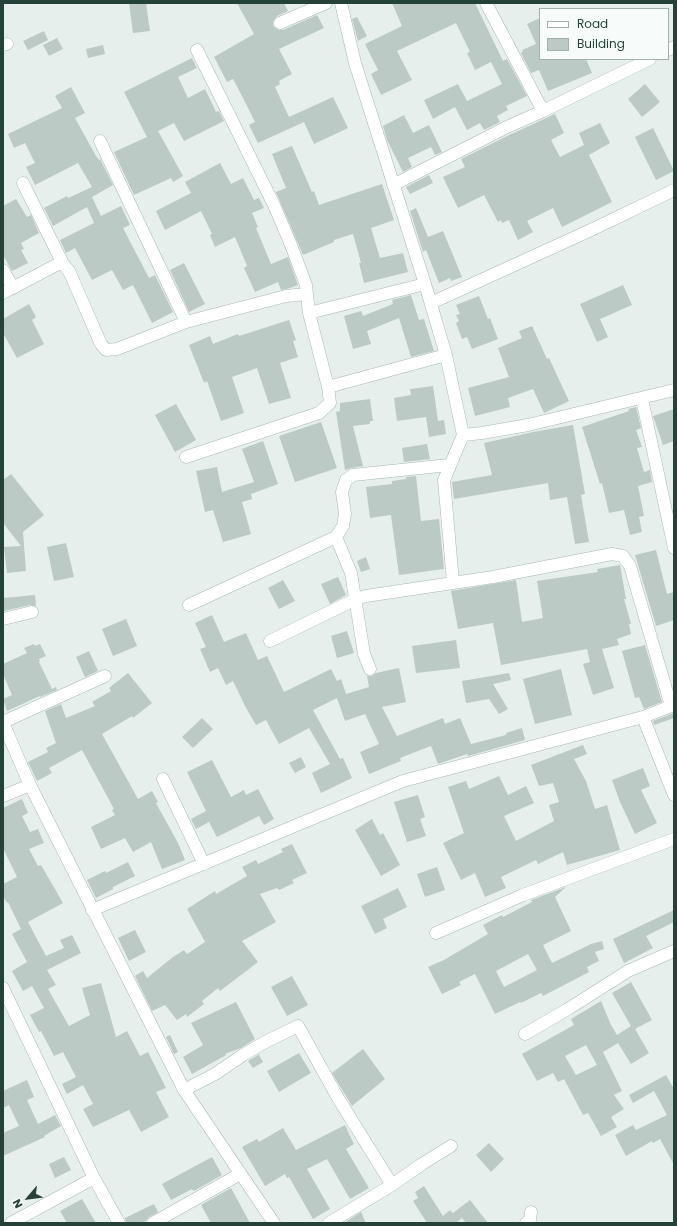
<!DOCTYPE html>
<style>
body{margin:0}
#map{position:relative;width:677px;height:1226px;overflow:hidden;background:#e6efeb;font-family:Poppins,sans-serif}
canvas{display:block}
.frame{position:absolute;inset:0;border:4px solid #24423a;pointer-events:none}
.legend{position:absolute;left:539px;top:8px;width:130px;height:52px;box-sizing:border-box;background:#f7fbf9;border:1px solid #a3b1ad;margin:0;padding:5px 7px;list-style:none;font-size:12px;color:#24423a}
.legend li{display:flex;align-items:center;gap:8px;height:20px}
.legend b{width:20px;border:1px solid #a3b1ad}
.north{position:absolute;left:8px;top:1178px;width:40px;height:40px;-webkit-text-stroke:3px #f7fbf9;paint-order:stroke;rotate:242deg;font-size:11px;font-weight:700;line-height:16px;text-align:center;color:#24423a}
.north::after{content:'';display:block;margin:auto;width:14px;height:18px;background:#24423a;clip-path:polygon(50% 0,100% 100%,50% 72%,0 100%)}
</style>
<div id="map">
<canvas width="677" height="1226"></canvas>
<div class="frame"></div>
<ul class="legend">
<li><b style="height:5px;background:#fff"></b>Road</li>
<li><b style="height:11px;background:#bbcac4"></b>Building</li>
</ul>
<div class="north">N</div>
</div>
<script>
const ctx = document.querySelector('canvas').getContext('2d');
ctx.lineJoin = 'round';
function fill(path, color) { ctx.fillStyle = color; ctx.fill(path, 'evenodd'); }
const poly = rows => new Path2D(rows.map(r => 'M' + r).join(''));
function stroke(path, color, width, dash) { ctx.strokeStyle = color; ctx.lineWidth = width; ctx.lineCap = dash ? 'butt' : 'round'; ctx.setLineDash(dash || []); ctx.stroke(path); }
fill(poly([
 [129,3,146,3,150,31,133,33],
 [237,3,284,3,288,11,277,16,273,22,273,26,279,30,283,30,317,15,324,28,279,49,292,74,279,81,280,84,275,87,289,117,333,97,348,128,314,144,304,122,258,143,249,125,255,122,243,98,233,79,227,82,214,57,254,34],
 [392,3,475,3,503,61,507,59,527,96,506,106,508,110,497,116,500,122,484,130,480,123,467,130,455,107,433,119,424,100,458,84,467,101,502,84,491,62,475,70,467,53,470,52,456,23,397,51,412,80,381,95,371,74,378,70,365,44,402,26],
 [357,17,367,36,358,41,352,19],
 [540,18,540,59,586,59,592,73,548,91,539,70,531,73,521,53,523,51,522,50,536,44,527,24],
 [44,31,48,40,28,50,23,41],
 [57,38,63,49,49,56,43,45],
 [103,45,105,54,88,58,86,49],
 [192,58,197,68,178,77,188,98,205,89,216,112,219,111,224,121,184,141,174,123,158,131,183,176,173,182,171,178,134,195,114,152,147,137,124,92],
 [645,84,660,102,642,117,628,99],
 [71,87,85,113,75,118,96,156,99,160,100,159,113,185,92,197,101,216,121,206,130,225,123,228,149,278,155,275,156,277,173,312,152,323,133,285,123,290,112,270,92,280,75,248,66,253,60,240,94,223,87,207,53,226,44,208,67,196,68,198,92,187,78,163,35,185,26,167,35,163,25,143,14,148,8,134,62,108,55,96],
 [555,114,564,133,551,140,560,157,584,145,579,133,600,123,610,143,589,155,612,202,562,227,553,208,527,221,533,232,518,240,509,220,502,223,501,220,498,222,484,195,458,208,443,177,465,167,461,159,507,136],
 [404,115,413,133,429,125,442,152,435,155,431,147,408,158,412,167,403,172,387,140,383,126],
 [653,128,674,171,656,180,635,137],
 [292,146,312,192,314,191,319,205,382,184,394,220,371,228,380,258,403,253,408,272,364,283,359,263,361,263,353,234,334,240,334,242,303,255,276,192,286,188,272,154],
 [220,163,231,184,243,178,254,200,259,198,264,208,252,213,258,227,256,228,271,264,288,257,298,285,290,288,281,290,278,282,255,292,244,268,247,266,235,237,215,247,210,235,212,234,201,211,165,230,156,211,191,193,185,182],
 [429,175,433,183,410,194,406,187],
 [16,199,27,217,31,215,39,233,21,243,24,249,21,250,28,263,12,271,3,255,3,206],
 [416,208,428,237,443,231,462,277,451,281,450,278,439,283,426,250,423,252,410,211],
 [184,263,205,304,189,312,170,270],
 [623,285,632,305,600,319,608,337,597,342,580,304],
 [411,295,419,320,424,319,434,351,411,357,399,318,367,331,371,344,353,349,344,316,361,311,363,316,393,304,392,300],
 [479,296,488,319,490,318,498,339,472,349,467,337,462,339,456,323,459,321,456,315,460,314,456,305],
 [29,304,36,317,32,320,44,344,17,358,3,333,3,319],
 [289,320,296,340,293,341,298,357,280,363,291,398,269,404,257,368,232,377,244,413,221,421,207,381,204,383,189,345,210,336,213,344,238,334,239,336],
 [532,326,547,359,549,358,569,401,544,413,533,389,508,398,510,407,475,416,468,388,509,377,498,348,522,338,519,331],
 [433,386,438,421,444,420,446,434,429,437,426,417,397,421,394,398,411,395,410,389],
 [370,399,373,421,370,421,370,424,353,426,363,466,352,468,345,470,336,412,340,411,340,403],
 [176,404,196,440,175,452,155,415],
 [636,407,641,428,636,430,642,447,637,448,644,472,650,470,652,482,638,486,644,516,639,517,642,532,630,535,624,510,609,513,602,483,600,484,582,427,629,411,628,409],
 [674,409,674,441,663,445,653,416],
 [321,422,337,468,295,482,279,436],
 [573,425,585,494,581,495,589,542,575,544,567,497,550,500,548,483,454,499,452,482,492,475,484,443,533,432],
 [263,441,278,484,251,494,252,499,242,502,251,534,223,542,213,510,205,512,196,471,217,467,222,492,254,482,242,449],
 [427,444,430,459,404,462,402,448],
 [11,474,44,515,23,532,26,571,7,573,4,547,21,546,3,523,3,480],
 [416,476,421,521,439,519,444,569,399,575,391,515,370,518,366,487,392,484,392,481,406,479,406,477],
 [66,543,74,577,54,581,47,547],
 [656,550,667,594,674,592,674,620,656,626,635,555],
 [366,557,370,569,361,572,357,561],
 [620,565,626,599,624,599,631,624,629,624,631,634,617,639,619,645,602,649,614,688,593,695,583,664,590,662,587,649,501,665,493,623,458,629,451,591,516,580,522,622,543,618,537,581,598,572,597,569],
 [338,577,346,595,330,604,321,584],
 [283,580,295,601,279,609,268,588],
 [35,595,36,606,30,605,4,611,3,598],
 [212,615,224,642,246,633,258,660,267,656,284,692,331,669,337,681,341,679,346,694,369,687,367,676,372,676,376,673,399,668,406,702,382,707,397,736,443,718,445,724,460,718,471,744,506,735,506,733,522,728,525,740,468,756,467,754,438,764,431,746,400,758,401,761,369,774,360,752,379,744,365,714,345,721,337,698,313,710,340,759,343,758,352,778,321,793,312,773,330,764,309,728,279,744,266,720,256,725,246,708,233,681,226,685,218,668,210,672,200,649,206,647,195,623],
 [126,619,137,646,113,656,102,629],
 [347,631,354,653,337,658,331,636],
 [456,640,460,668,416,673,412,646],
 [34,644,35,646,40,644,46,656,39,659,40,661,39,662,52,689,56,687,57,690,40,697,40,696,7,711,3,699,12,695,3,674,3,664,27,653,24,648],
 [645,645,662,702,644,709,639,697,635,698,622,651],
 [89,651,98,671,85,677,76,657],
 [561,669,572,715,535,724,523,679],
 [128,673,152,703,133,718,132,716,102,734,138,799,152,791,158,802,156,803,178,843,185,860,162,869,151,842,133,852,125,838,101,849,91,827,115,815,112,810,114,809,82,750,49,768,52,773,37,781,28,762,48,752,46,748,56,743,45,711,61,704,66,718,95,706,92,702,111,691,109,688],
 [509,673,511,680,493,684,508,709,499,714,489,699,466,703,462,681],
 [674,713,674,718,654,725,653,721],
 [202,718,213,729,193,748,182,737],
 [583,745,587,754,574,759,586,781,595,809,607,805,620,850,567,865,563,852,538,864,536,860,501,877,506,888,485,897,475,873,461,880,443,843,464,833,448,787,466,781,469,789,499,776,508,795,526,786,534,803,504,816,516,841,554,821,549,805,559,802,553,783,539,786,531,765],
 [301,757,306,767,295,773,289,763],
 [212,760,231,797,244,790,246,795,258,789,274,819,264,825,259,816,217,837,209,822,196,829,191,819,206,811,187,772],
 [643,768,650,786,641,790,657,823,635,834,620,802,612,780],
 [418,795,425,817,420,819,426,836,407,842,394,802],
 [22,799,28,813,22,816,30,832,38,829,44,843,29,849,38,866,41,865,63,903,28,922,46,956,64,948,60,940,72,935,81,953,47,970,56,985,48,989,69,1026,90,1015,82,988,101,983,116,1037,127,1031,140,1056,148,1052,166,1088,156,1092,169,1117,141,1132,129,1110,93,1127,83,1109,93,1104,83,1085,67,1094,62,1084,76,1077,63,1052,54,1056,41,1031,39,1032,30,1015,44,1008,32,986,23,991,12,971,27,962,12,934,21,929,8,902,7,903,3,896,3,884,17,877,3,848,3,808],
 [372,819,380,835,383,833,400,865,381,876,355,830],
 [292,844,307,873,292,880,294,883,279,890,277,888,260,894,276,922,242,941,258,962,220,991,218,988,202,1001,204,1004,187,1017,186,1014,177,1020,165,1005,152,1011,135,976,143,971,147,978,173,957,184,950,187,954,205,942,187,909,215,891,216,894,247,876,242,867,256,860,258,864,283,852,281,849],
 [128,862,135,876,113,887,113,889,96,898,87,880,105,871,106,873],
 [437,867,445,890,425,897,417,874],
 [566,887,555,897,571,931,543,945,552,963,591,944,602,941,604,949,595,952,599,961,587,967,589,972,543,996,541,993,521,1003,520,1002,495,1014,475,974,459,982,461,985,442,994,428,967,444,960,488,934,483,925,502,915,503,917,532,902,531,900],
 [528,954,537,970,504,987,496,971],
 [398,888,407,907,383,919,387,928,375,934,361,906],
 [674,910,674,922,646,936,653,948,624,963,613,939],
 [135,930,146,952,129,961,118,938],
 [292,976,308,1005,287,1016,271,987],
 [631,982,652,1020,635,1029,649,1053,631,1064,618,1043,603,1052,622,1091,614,1095,624,1109,611,1117,617,1127,601,1136,588,1113,583,1115,564,1079,558,1082,553,1073,537,1081,522,1054,574,1025,571,1019,601,1001,611,1025,617,1035,631,1026,612,993],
 [586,1045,597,1065,576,1075,565,1056],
 [236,1002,255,1039,241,1048,225,1054,226,1055,192,1074,183,1057,203,1045,191,1023],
 [170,1035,178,1052,174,1054,166,1037],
 [363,1049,385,1079,352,1106,332,1073],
 [261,1053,259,1055,263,1062,253,1068,248,1061],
 [299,1053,311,1073,279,1092,267,1071],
 [666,1075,674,1089,674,1165,660,1139,653,1143,652,1141,626,1156,615,1135,633,1125,636,1130,667,1115,654,1091,633,1103,629,1095],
 [27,1080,34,1097,27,1100,38,1124,55,1115,61,1126,44,1136,45,1137,3,1156,3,1133,19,1126,9,1105,3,1108,3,1091],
 [345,1125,354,1144,346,1149,369,1188,350,1199,327,1159,307,1169,330,1209,313,1219,289,1177,287,1178,285,1174,265,1186,242,1147,257,1139,259,1142,283,1128,296,1150],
 [489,1143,504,1159,491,1172,476,1155],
 [64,1157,71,1170,55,1178,49,1164],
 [212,1157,222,1175,194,1191,192,1189,171,1200,162,1184],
 [424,1186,443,1216,450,1210,453,1213,470,1200,488,1223,466,1223,462,1218,456,1223,427,1223,413,1201,418,1198,415,1192],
 [231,1188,250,1223,211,1223,201,1205],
 [82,1199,96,1223,67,1223,60,1211],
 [154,1204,158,1212,149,1217,146,1221,142,1223,126,1223,125,1218],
 [361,1212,366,1223,344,1223]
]), '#bbcac4');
const minor = poly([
 [341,3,355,63,425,284,446,355,463,435,482,433,528,425,674,390],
 [486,3,543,111],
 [280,23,326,3],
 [3,45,7,44],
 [668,50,674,47],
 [100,141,186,322],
 [23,183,63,264],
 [393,185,507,127,543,111,650,59],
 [3,270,13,288],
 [3,293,60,263,63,264,69,271,101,344,106,350,117,349,186,322,286,296,306,294],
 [431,303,591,230,674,190],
 [309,313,425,284],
 [328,387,446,355],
 [642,399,674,548],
 [186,457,319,413,330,403,328,387,309,313,306,285,291,245,274,205,197,50],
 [336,537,351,573,364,654,370,669],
 [453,582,444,480,463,435],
 [189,605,336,537,343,526,345,514,342,492,346,480,353,475,449,465],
 [3,619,32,612],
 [270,641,356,599,366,596,493,577,612,554,623,556,630,566,671,706],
 [643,717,674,795],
 [3,722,105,676],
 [3,723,30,785,184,1090,274,1223],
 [163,779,204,864],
 [3,796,30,785],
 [92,910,403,781,643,717,674,705],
 [436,933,523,895,674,839],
 [3,988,94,1178,119,1223],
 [525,1034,568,1009,628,971,674,951],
 [184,1090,215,1074,243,1055,267,1041,298,1026,338,1098,392,1185],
 [11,1223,94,1178],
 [153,1223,240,1174],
 [329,1223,392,1185,422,1164,451,1146],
 [526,1223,530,1220,531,1212]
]);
stroke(minor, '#a8b8b2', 13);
stroke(minor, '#fff', 12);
</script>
